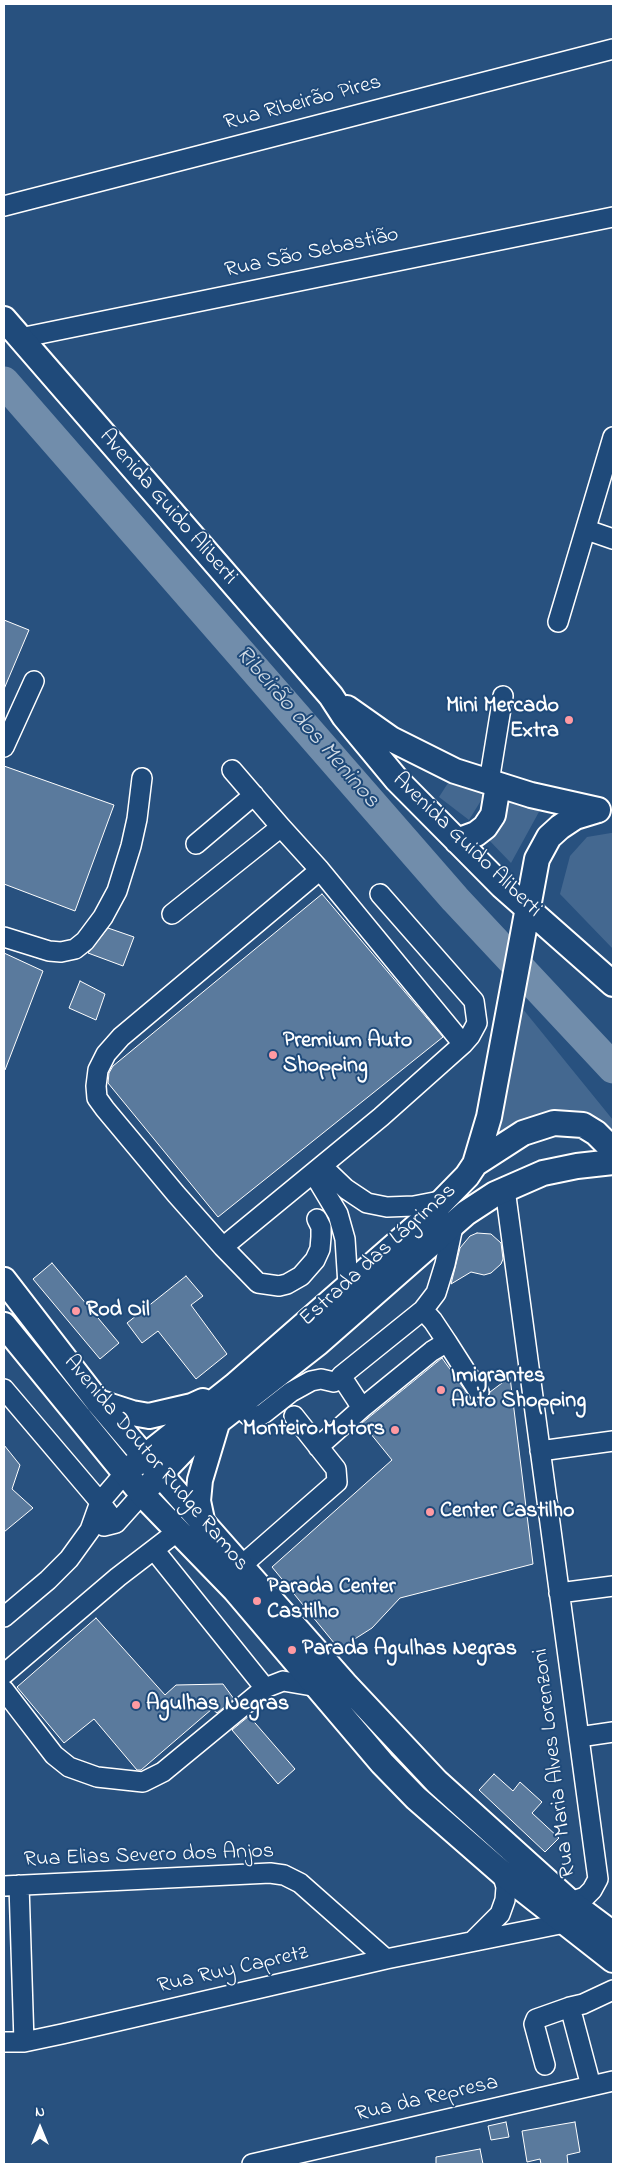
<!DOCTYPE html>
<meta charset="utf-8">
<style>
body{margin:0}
#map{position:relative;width:617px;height:2168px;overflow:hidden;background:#28517f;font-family:"Indie Flower",sans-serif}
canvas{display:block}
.frame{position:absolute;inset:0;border:5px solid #fff;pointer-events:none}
.north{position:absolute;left:15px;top:2103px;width:50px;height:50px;-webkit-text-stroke:4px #1f4a7a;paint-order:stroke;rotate:0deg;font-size:14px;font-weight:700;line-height:20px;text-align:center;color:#fff}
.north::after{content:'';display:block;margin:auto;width:18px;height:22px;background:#fff;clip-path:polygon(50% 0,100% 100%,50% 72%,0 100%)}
</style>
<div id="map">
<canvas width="617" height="2168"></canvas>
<div class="frame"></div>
<div class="north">N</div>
</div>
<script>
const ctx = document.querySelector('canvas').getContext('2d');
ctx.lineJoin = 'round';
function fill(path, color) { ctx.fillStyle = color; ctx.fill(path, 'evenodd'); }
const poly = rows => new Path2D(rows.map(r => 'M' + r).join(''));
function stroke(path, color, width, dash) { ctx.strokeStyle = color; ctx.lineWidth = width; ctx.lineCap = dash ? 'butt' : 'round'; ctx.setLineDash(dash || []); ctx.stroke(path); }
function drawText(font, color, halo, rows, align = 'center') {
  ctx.font = font + ' "Indie Flower",sans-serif'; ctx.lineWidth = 4; ctx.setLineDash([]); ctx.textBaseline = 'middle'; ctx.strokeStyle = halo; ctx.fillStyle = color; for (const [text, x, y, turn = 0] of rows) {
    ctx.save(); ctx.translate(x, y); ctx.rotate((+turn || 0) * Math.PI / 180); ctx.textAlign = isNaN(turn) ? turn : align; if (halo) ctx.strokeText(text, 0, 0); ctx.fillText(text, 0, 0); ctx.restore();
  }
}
fill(poly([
 [448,783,485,794,469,820,439,797],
 [506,801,540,810,511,863,486,837],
 [611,833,613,833,613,949,560,894,570,856,587,837],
 [518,1003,613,1120,613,1136,610,1133,499,1136]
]), '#446890');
stroke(poly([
 [4,382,455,899,613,1068]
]), '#718dab', 31);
const building = poly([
 [4,620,29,630,4,689,4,620],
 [4,766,114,805,75,911,4,884,4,766],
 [322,894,443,1037,218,1217,108,1083,109,1073,113,1066,322,894],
 [108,928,134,937,123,966,88,953,108,928],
 [4,953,43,971,5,1070,4,1070,4,953],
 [80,981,105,994,96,1020,69,1008,80,981],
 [477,1233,491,1234,501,1243,503,1259,501,1264,491,1273,484,1275,471,1272,451,1284,460,1248,470,1236,477,1233],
 [52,1263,119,1343,100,1359,33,1279,52,1263],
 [186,1276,203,1296,191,1305,227,1354,196,1379,158,1331,142,1343,127,1323,186,1276],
 [442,1358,475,1404,485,1401,490,1392,510,1377,533,1564,400,1598,372,1628,339,1649,272,1567,392,1460,362,1423,442,1358],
 [4,1445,20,1465,12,1489,33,1508,4,1532,4,1445],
 [96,1618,165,1695,176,1685,223,1684,234,1699,217,1713,212,1709,141,1770,137,1770,94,1719,64,1743,17,1687,96,1618],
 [249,1716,295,1769,278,1784,232,1730,249,1716],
 [494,1774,513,1791,520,1782,542,1802,532,1813,559,1838,545,1852,479,1790,494,1774],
 [506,2122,509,2137,491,2140,488,2126,506,2122],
 [575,2122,580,2152,567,2155,568,2164,541,2164,540,2159,527,2162,522,2131,575,2122],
 [480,2149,483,2164,436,2164,436,2157,480,2149]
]);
fill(building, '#5a7a9d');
stroke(building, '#fff', 1);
const minor = poly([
 [4,206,613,49],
 [20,338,613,217],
 [587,530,613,539],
 [558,622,613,437],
 [4,747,34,681],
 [232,770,281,827],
 [489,782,503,696],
 [196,844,254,795],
 [320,870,121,1037,106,1054,98,1070,96,1086,97,1098,105,1109,176,1194,223,1247,381,1117,463,1044,470,1036,477,1023,474,1001,380,894],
 [172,914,281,827,320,870,463,1044],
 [4,937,49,951,61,952,75,949,85,941,103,917,117,891,131,846,137,819,142,778],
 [323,1167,346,1189,367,1203,387,1207,414,1206,445,1200],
 [314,1174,338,1214,345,1239,348,1285],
 [505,1189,598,1879,592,1890,585,1897,570,1902],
 [223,1247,258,1283,279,1286,287,1284,301,1276,315,1260,320,1249,321,1237,321,1227,317,1219],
 [423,1310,436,1293,445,1264,454,1222],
 [447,1342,479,1392],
 [4,1389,100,1502,116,1523],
 [238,1406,249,1416,255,1417,263,1414,291,1392,311,1381,321,1379,334,1382],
 [318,1447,362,1408,432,1351,447,1342,433,1321,423,1310,341,1376,362,1408],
 [540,1451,613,1441],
 [104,1526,116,1523,142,1494],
 [155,1551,265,1688],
 [249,1559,337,1482,336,1469,294,1416],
 [559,1593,613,1586],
 [4,1617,48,1580,69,1559,90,1530,100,1502,124,1474],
 [4,1674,118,1577,178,1531],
 [4,1690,54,1755,69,1767,97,1777,143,1782,163,1772,265,1688,283,1681,318,1687],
 [579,1737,613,1732],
 [19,1885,24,2042],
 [4,1886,270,1873,284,1875,300,1883,386,1959],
 [473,1941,500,1914,505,1900,506,1887,502,1873],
 [4,2042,24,2042,62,2034,386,1959,565,1923],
 [545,2065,534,2024,536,2019,570,2007],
 [591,2086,570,2007,583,2004,613,1990],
 [252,2164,613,2081]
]);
const major = poly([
 [4,319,331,696,344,716,397,780,502,886,613,984],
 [347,708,391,739,455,771,531,795,598,810],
 [457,841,476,834,485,827,493,815,498,785],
 [475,1164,523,1133,554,1123,583,1125,596,1133,613,1150],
 [4,1280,98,1402,144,1456,345,1684,437,1782,570,1902,613,1934],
 [4,1325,142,1494,235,1590,382,1763,416,1798,502,1873,613,1960],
 [98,1402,132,1413,149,1416,192,1406,203,1401],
 [133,1466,234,1386,425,1219,467,1176,475,1164,489,1117,537,859,549,837,560,827,575,817,598,810],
 [150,1485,189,1444,318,1343,466,1213,495,1194,543,1173,577,1166,613,1162],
 [202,1520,198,1501,200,1480,218,1420]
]);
stroke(minor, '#fff', 22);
stroke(major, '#fff', 28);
stroke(minor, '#1f4a7a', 19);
stroke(major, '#1f4a7a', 24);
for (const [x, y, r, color] of [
 [569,720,5,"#ff9aa2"],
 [273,1055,5,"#ff9aa2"],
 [76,1311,5,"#ff9aa2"],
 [441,1390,5,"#ff9aa2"],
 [395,1430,5,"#ff9aa2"],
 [430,1512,5,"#ff9aa2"],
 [257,1601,5,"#ff9aa2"],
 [292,1650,5,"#ff9aa2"],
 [136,1705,5,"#ff9aa2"]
]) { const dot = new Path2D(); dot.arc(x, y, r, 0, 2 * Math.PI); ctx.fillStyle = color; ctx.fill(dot); stroke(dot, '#1f4a7a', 2); }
drawText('22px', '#fff', '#1f4a7a', [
 ["Rua Ribeirão Pires",303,104,-15],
 ["Rua São Sebastião",312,254,-12],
 ["Avenida Guido Aliberti",167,508,49],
 ["Avenida Guido Aliberti",466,846,44],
 ["Estrada das Lágrimas",379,1256,-42],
 ["Avenida Doutor Rudge Ramos",155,1464,50],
 ["Rua Maria Alves Lorenzoni",556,1763,-97],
 ["Rua Elias Severo dos Anjos",149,1857,-2],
 ["Rua Ruy Capretz",233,1971,-13],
 ["Rua da Represa",427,2100,-13]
]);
drawText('bold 22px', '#fff', '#1f4a7a', [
 ["Mini Mercado",559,707,"right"],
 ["Extra",559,732,"right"],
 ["Premium Auto",283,1042],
 ["Shopping",283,1067],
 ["Rod Oil",86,1311],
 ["Imigrantes",451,1377],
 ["Auto Shopping",451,1402],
 ["Monteiro Motors",385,1430,"right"],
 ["Center Castilho",440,1512],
 ["Parada Center",267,1588],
 ["Castilho",267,1613],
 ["Parada Agulhas Negras",302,1650],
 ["Agulhas Negras",146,1705]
], 'left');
drawText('italic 24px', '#d4dde6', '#1f4a7a', [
 ["Ribeirão dos Meninos",306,728,49]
]);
</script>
